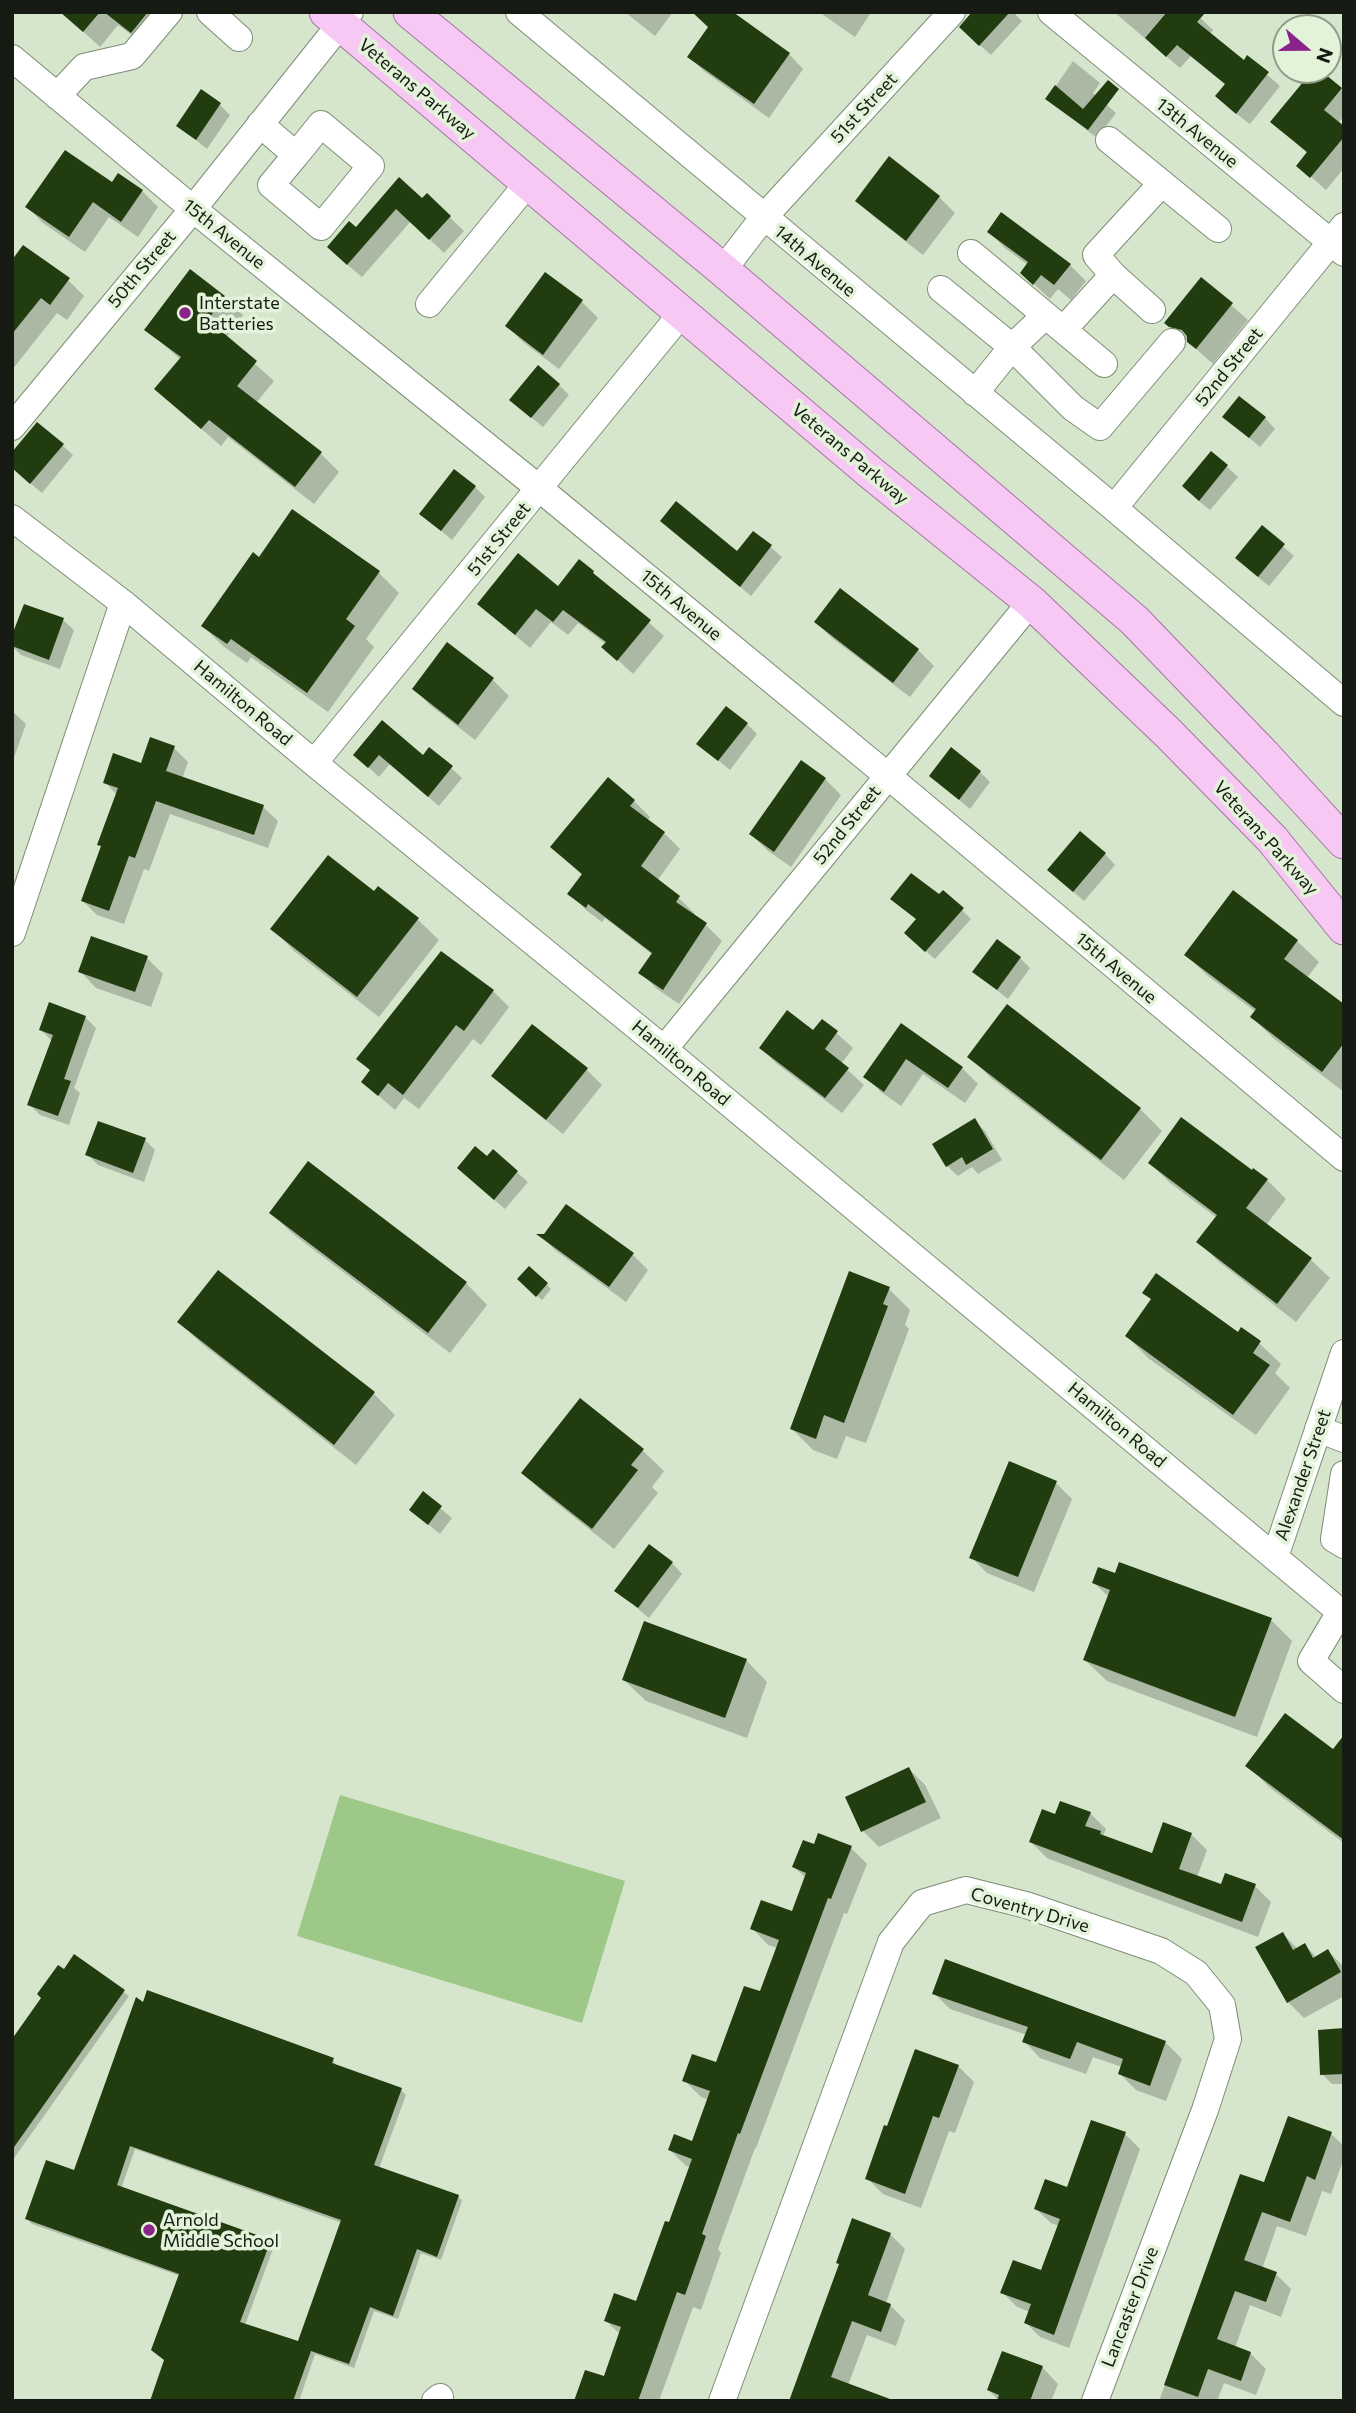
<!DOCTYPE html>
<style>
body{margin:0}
#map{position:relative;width:1356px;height:2413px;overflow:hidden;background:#d5e6cd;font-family:Commissioner,sans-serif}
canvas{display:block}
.frame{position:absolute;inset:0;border:14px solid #151b12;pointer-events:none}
.north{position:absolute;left:1272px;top:14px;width:70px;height:70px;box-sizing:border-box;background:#e2f3da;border:2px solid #909d8a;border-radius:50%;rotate:110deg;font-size:19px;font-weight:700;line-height:28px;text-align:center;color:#151b12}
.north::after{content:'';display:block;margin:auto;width:24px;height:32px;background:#8b248a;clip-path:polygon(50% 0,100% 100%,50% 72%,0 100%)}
</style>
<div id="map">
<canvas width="1356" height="2413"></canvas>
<div class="frame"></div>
<div class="north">N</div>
</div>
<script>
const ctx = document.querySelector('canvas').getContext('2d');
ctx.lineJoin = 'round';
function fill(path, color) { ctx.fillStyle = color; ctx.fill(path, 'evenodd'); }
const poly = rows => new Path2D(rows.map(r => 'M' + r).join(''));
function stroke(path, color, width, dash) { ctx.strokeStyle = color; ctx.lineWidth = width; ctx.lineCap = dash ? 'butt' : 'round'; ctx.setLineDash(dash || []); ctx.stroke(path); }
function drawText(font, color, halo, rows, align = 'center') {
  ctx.font = font + ' Commissioner,sans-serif'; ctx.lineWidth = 7; ctx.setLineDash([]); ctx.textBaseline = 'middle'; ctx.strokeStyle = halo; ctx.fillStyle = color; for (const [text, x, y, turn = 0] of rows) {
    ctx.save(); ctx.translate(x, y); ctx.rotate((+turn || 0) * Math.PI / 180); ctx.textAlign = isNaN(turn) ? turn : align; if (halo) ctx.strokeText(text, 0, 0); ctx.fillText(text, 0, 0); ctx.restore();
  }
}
fill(poly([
 [340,1795,625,1881,582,2023,297,1936]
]), '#9ec887');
fill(poly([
 [62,12,189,12,181,12,148,47,118,25,100,47],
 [625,12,673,12,655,36],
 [730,12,789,54,803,69,769,118,704,71,689,57,710,28],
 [819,12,868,12,870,14,855,37],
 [975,12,1013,12,1022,21,991,55,972,38],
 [1114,12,1194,12,1213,30,1210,34,1244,62,1248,58,1280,86,1250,124,1230,109,1226,85,1191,56,1180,68],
 [1073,61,1100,83,1093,93,1116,113,1097,138,1047,99],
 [1316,70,1344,92,1344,116,1338,123,1344,128,1344,168,1326,190,1299,166,1308,154,1273,122],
 [220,105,230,115,207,149,179,126],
 [890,159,939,197,955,213,923,255,873,216,857,200],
 [399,180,422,200,427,195,464,231,444,253,411,221,362,277,343,261,356,229],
 [112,184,142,191,158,207,138,237,109,217,85,252,43,223,27,207],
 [989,232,1070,265,1086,281,1071,300,1058,289,1050,299,1022,273,1028,265,1005,248],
 [12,263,68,280,84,296,67,320,57,313,12,370],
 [545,275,582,302,598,318,559,369,523,342,507,326],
 [1202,280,1248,320,1213,364,1167,323],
 [224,297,243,315,226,338,274,381,256,403,321,454,339,472,314,504,228,437,221,446,156,389,181,360,147,330],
 [559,385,569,395,543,427,522,410],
 [1225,417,1265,418,1275,429,1260,447],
 [62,445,73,455,42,493,17,472],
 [1212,453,1238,477,1210,510,1194,497],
 [475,487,485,497,452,540,421,514],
 [662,521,738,554,754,533,782,557,751,596],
 [1262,528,1294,556,1269,586,1248,569],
 [260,559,379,573,399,593,366,639,374,647,328,712,251,657,247,663,223,646,203,626],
 [593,573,664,636,633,674,604,647,606,644,578,623,568,635,551,622,530,648,479,604,558,588],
 [63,620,74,630,60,669,21,655,12,646],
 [816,622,918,650,934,666,910,697,832,638],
 [493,680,509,696,475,740,430,705,414,689],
 [12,711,26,724,12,763],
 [383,723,423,757,451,768,462,778,439,806,390,764,379,777,366,765],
 [747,724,757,734,730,770,699,744],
 [174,748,188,762,182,779,263,807,278,821,268,848,170,814,149,871,144,869,124,924,97,915,83,901,102,847,117,795,105,782],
 [980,772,990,782,970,809,931,776],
 [825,779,841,795,791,867,767,850,751,834],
 [634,801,650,817,647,821,664,833,680,849,657,881,679,898,695,914,693,916,706,925,722,941,679,1004,657,989,641,973,653,955,605,918,602,922,586,910,570,894,583,876,552,847],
 [1105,854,1115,865,1084,901,1060,880],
 [375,894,417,919,439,940,379,1017,294,951,273,929],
 [939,897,962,910,971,919,935,959,915,942],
 [1297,941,1319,962,1307,978,1344,1007,1344,1092,1273,1038,1252,1017,1256,1012,1208,976,1186,955],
 [147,958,163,974,151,1007,96,988,80,971],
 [1020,958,1030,968,1008,999,974,972],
 [493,991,509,1007,481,1045,473,1039,419,1109,404,1098,395,1110,363,1082,371,1071,359,1059],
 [1008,1007,1140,1109,1162,1131,1124,1180,991,1078,970,1057],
 [85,1017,96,1028,74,1088,80,1093,69,1125,40,1115,29,1104,52,1041,41,1030],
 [823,1021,853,1048,841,1064,864,1085,842,1113,777,1064,761,1048,814,1033],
 [901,1025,962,1068,978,1084,965,1103,923,1074,901,1106,881,1092,865,1076],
 [586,1069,602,1085,563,1134,509,1091,493,1075],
 [974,1120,985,1131,1002,1160,978,1174,972,1167,958,1176,947,1166],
 [145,1140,155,1150,144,1182,98,1165,88,1155],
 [494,1152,528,1182,505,1209,469,1178],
 [1150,1163,1252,1172,1267,1180,1286,1199,1266,1225,1310,1259,1330,1278,1296,1322,1218,1261,1199,1242,1217,1218,1169,1182],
 [271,1213,466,1283,487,1305,450,1353,293,1234],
 [541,1236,632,1254,648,1270,626,1302,555,1250],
 [529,1268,551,1289,542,1300,519,1279],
 [889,1289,910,1310,905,1325,909,1329,866,1443,846,1436,837,1459,813,1450,792,1429],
 [1145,1293,1259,1343,1281,1364,1275,1373,1290,1388,1256,1435,1148,1358,1127,1336,1152,1300],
 [179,1322,374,1394,395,1415,356,1465,201,1343],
 [642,1450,664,1471,652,1487,658,1493,614,1549,545,1494,523,1473],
 [1010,1463,1056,1483,1072,1499,1034,1592,987,1573,971,1557],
 [423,1494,452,1518,440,1534,411,1510],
 [672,1563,682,1574,649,1618,617,1591],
 [1094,1583,1271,1620,1292,1641,1257,1737,1107,1681,1085,1660,1109,1597],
 [746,1660,767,1682,747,1738,646,1701,624,1680],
 [1344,1738,1344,1843,1269,1787,1248,1766,1334,1751],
 [909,1769,925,1785,941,1818,879,1847,863,1831,847,1798],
 [1090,1813,1106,1829,1103,1836,1153,1855,1191,1834,1207,1850,1197,1877,1222,1887,1255,1886,1271,1902,1258,1937,1047,1858,1031,1842,1057,1816],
 [815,1846,851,1848,867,1864,847,1914,844,1913,756,2148,755,2148,718,2249,721,2253,701,2310,693,2307,659,2401,577,2401,605,2379,621,2335,606,2321,637,2303,691,2167,686,2166,670,2150,693,2143,709,2100,701,2097,685,2081,717,2065,761,1994,778,1948,768,1945,752,1928,793,1913,806,1878,794,1867],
 [1283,1934,1298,1949,1305,1945,1317,1958,1328,1951,1344,1967,1344,1996,1304,2018,1288,2002],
 [75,1956,129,1996,12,2161,12,2042],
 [946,1961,1166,2043,1182,2059,1166,2101,1136,2090,1120,2074,1122,2067,1093,2057,1086,2074,1040,2058,1024,2041,1027,2035,950,2009,934,1993],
 [143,2005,333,2060,337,2067,401,2090,406,2095,379,2168,458,2196,462,2201,441,2260,421,2253,398,2319,374,2311,354,2368,315,2354,299,2401,152,2401,166,2361,180,2276,32,2224,27,2219,75,2172],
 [135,2149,342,2223,299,2344,245,2325,274,2246,270,2241,121,2189],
 [1344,2030,1344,2084,1332,2084,1322,2074],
 [958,2066,974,2082,955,2133,949,2131,921,2208,883,2194,867,2178],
 [1125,2134,1140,2149,1069,2348,1040,2337,1026,2323,1030,2312,1017,2307,1002,2292,1042,2273,1059,2226,1051,2223,1036,2209,1068,2189],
 [1331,2134,1344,2146,1344,2158,1331,2194,1322,2191,1306,2236,1277,2226,1262,2269,1276,2274,1291,2289,1281,2317,1250,2305,1235,2348,1250,2353,1266,2369,1256,2395,1224,2383,1217,2401,1159,2401,1241,2176,1265,2185],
 [890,2234,905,2249,886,2303,890,2305,905,2320,896,2346,867,2335,848,2385,791,2401],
 [1042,2367,1058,2384,1051,2401,999,2401,989,2390]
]), '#0003');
fill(poly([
 [60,12,100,12,83,32],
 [104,12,148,12,131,33],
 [692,12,733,12,790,53,754,104,687,57,708,27],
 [972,12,1010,12,979,46,959,27],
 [1167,12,1206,12,1197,22,1244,60,1247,55,1269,72,1236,114,1215,96,1225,84,1177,45,1166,57,1145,38],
 [1313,70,1320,70,1342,88,1324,110,1344,126,1344,137,1310,178,1296,166,1307,152,1270,122],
 [1108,80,1119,89,1088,130,1045,99,1055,85,1083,109],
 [201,89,221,103,196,140,176,126],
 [65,150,112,182,118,173,143,190,121,222,93,202,69,237,25,207],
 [889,156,940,196,906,241,855,201],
 [399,177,422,198,427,193,451,216,429,240,396,209,347,265,327,247,349,221,356,227],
 [1001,212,1071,264,1054,285,1041,275,1033,285,1020,273,1028,262,987,232],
 [23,245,70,278,50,305,41,298,12,334,12,260],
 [190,269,225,296,208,320,257,361,237,386,322,452,295,487,209,420,201,429,154,389,181,357,144,330],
 [545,272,583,300,543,355,505,326],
 [1201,277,1233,303,1196,349,1187,342,1187,336,1182,330,1169,327,1164,323],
 [538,365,560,384,531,418,509,400],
 [1239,396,1266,417,1249,438,1222,417],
 [37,422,64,444,30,484,12,468,12,452],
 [1211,451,1228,465,1199,501,1182,486],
 [454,469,476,486,441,531,419,514],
 [676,501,737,551,753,531,772,545,740,587,660,521],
 [292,509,380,571,346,619,355,626,307,693,231,639,227,644,201,626,253,552,259,557],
 [1262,525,1285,544,1258,577,1235,558],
 [518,553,558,586,579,559,594,571,593,573,651,620,617,661,601,647,606,642,563,610,553,622,536,609,515,635,477,604],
 [840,588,919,649,893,683,814,622],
 [24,604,64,618,49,660,12,646,12,635],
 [447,642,494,678,458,725,412,689],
 [726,706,748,723,718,761,696,744],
 [382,720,423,755,429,747,453,766,428,797,379,755,368,768,353,755],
 [150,737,175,746,166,771,264,805,254,835,156,801,135,858,129,856,109,911,81,901,101,846,97,845,118,788,103,783,113,753,141,763],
 [951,747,981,771,959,800,929,776],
 [801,760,826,778,774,852,749,834],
 [608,777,635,800,630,806,665,832,641,866,680,896,676,902,707,923,663,990,638,973,652,953,588,904,586,908,567,894,582,874,550,847],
 [1080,831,1106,853,1073,892,1047,870],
 [328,855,374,891,378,886,419,918,357,997,270,929],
 [911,873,939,894,943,890,964,908,925,952,904,933,916,919,890,899],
 [1233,890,1298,940,1284,959,1344,1004,1344,1043,1322,1072,1250,1017,1256,1009,1184,955],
 [91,936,148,956,135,992,78,972],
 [997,939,1021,957,997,990,972,972],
 [441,951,494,990,464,1031,456,1025,403,1095,388,1083,378,1096,361,1082,370,1070,356,1059],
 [49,1002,86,1016,64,1079,71,1081,58,1116,27,1105,53,1035,39,1030],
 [1007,1004,1141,1108,1101,1160,967,1057],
 [787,1010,813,1030,822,1019,838,1031,825,1049,849,1068,825,1098,759,1048],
 [901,1023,963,1067,948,1088,906,1059,884,1092,863,1077],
 [532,1024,588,1068,546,1120,491,1076],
 [1181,1117,1252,1170,1253,1168,1268,1179,1246,1208,1312,1258,1277,1304,1196,1242,1217,1215,1148,1163],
 [975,1118,993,1149,966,1165,962,1157,946,1167,932,1144],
 [98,1121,146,1138,133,1173,85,1155],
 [475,1146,487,1156,493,1149,518,1171,494,1200,457,1168],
 [308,1161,467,1282,428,1333,269,1213],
 [566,1204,634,1253,609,1287,536,1234,544,1234],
 [529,1266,548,1283,536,1297,517,1279],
 [218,1270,375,1392,334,1445,177,1322],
 [849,1271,890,1287,883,1304,888,1306,844,1423,824,1415,816,1439,790,1429],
 [1156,1273,1238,1332,1241,1327,1261,1341,1253,1353,1270,1365,1233,1415,1125,1336,1151,1299,1142,1293],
 [580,1398,644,1449,631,1465,638,1470,592,1529,521,1473],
 [1009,1461,1057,1481,1018,1577,969,1558],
 [423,1491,442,1506,428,1525,409,1510],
 [649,1544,673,1562,638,1608,614,1591],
 [1119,1562,1272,1618,1235,1717,1083,1660,1110,1590,1092,1583,1098,1567,1115,1573],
 [644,1621,747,1659,725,1718,622,1680],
 [1285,1713,1333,1749,1344,1735,1344,1840,1245,1766],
 [909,1767,926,1802,861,1832,845,1797],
 [1060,1801,1091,1812,1085,1826,1101,1831,1100,1834,1152,1853,1163,1822,1192,1833,1179,1869,1221,1884,1225,1873,1256,1884,1242,1922,1029,1842,1042,1809,1055,1814],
 [818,1833,852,1846,831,1899,828,1898,740,2134,738,2133,702,2234,706,2236,685,2295,677,2292,638,2401,574,2401,585,2370,604,2376,621,2327,604,2321,614,2293,636,2301,665,2221,669,2222,692,2159,668,2150,674,2134,692,2141,710,2091,682,2081,692,2054,716,2062,744,1986,760,1991,779,1940,750,1929,761,1900,792,1911,806,1873,792,1867,803,1840,814,1844],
 [1283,1932,1293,1950,1305,1943,1313,1958,1328,1949,1341,1972,1287,2003,1255,1947],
 [74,1954,125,1990,12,2150,12,2039,41,1998,37,1994,58,1965,64,1969],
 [945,1959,1166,2041,1150,2086,1118,2074,1123,2059,1077,2042,1070,2059,1022,2042,1028,2027,932,1994],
 [147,1990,334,2058,332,2063,402,2088,374,2165,459,2195,437,2257,417,2249,393,2316,370,2307,349,2364,311,2351,293,2401,150,2401,164,2360,151,2350,179,2274,25,2219,46,2160,74,2170,136,1997,143,2002],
 [130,2146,341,2220,298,2341,240,2322,271,2240,117,2185],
 [1344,2028,1344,2074,1320,2075,1318,2030],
 [915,2049,959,2065,939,2118,933,2116,905,2194,865,2179,884,2125,887,2126],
 [1288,2116,1332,2132,1315,2180,1307,2176,1290,2222,1262,2212,1244,2260,1277,2272,1266,2302,1235,2291,1217,2339,1251,2352,1241,2381,1208,2369,1198,2397,1164,2385,1240,2174,1264,2182],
 [1091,2120,1126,2132,1054,2335,1024,2323,1031,2304,1000,2293,1013,2260,1041,2270,1060,2219,1034,2209,1045,2179,1067,2187],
 [852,2218,891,2233,868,2295,891,2304,881,2332,852,2321,831,2377,890,2399,889,2401,789,2401,839,2264,836,2263],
 [1002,2351,1043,2366,1030,2401,997,2401,999,2395,987,2390]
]), '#213c0f');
const minor = poly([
 [210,12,239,38],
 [519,12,1114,508,1344,703],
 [1051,12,1344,253],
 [12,58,193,209,540,489,888,776,1344,1158],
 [57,96,84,67,132,56,169,12],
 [260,124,296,155,271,185,321,227,371,166,321,124,296,155],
 [1109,140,1218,229],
 [971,253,1104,364],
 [723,270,763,218,952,12],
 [941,289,1012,347,1073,408,1100,427,1172,342],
 [429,304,528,183],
 [1152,310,1113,275,1096,255,1162,183],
 [1063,330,1113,275],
 [975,393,1012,347,1045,316],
 [12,427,193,209,350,12],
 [1114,508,1344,226],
 [12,518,123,603,314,763,664,1049,1344,1615],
 [314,763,682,313],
 [12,933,123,603],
 [664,1049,1031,602],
 [1318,1429,1344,1439],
 [1344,1474,1334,1539,1344,1545],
 [1275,1557,1344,1353],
 [1340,1612,1311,1661,1344,1690],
 [435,2401,440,2397],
 [722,2401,891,1942,922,1903,966,1890,1026,1905,1161,1951,1196,1973,1222,2005,1228,2039,1205,2110,1095,2401]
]);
const major = poly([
 [326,12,871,473,1031,602,1168,733,1272,839,1344,928],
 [410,12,723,270,1134,620,1265,756,1344,842]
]);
stroke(minor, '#7e8d76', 28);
stroke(major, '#a574a2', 35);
stroke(minor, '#fff', 26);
stroke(major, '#f8c8f5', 33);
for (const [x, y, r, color] of [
 [185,313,7,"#8b248a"],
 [149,2230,7,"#8b248a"]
]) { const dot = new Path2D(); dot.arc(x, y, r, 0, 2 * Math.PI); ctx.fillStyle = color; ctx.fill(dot); stroke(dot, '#e2f3da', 2.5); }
drawText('18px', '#151b12', '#e2f3da', [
 ["Veterans Parkway",417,89,40],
 ["51st Street",864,108,-47],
 ["13th Avenue",1197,133,39],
 ["15th Avenue",224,234,39],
 ["14th Avenue",815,261,40],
 ["50th Street",142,269,-50],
 ["52nd Street",1229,367,-51],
 ["Veterans Parkway",850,454,40],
 ["51st Street",499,539,-51],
 ["15th Avenue",681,605,40],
 ["Hamilton Road",243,703,40],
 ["52nd Street",847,825,-51],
 ["Veterans Parkway",1266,838,48],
 ["15th Avenue",1116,968,40],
 ["Hamilton Road",681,1063,40],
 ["Hamilton Road",1117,1425,40],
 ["Alexander Street",1303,1475,-71],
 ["Coventry Drive",1030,1910,16],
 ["Lancaster Drive",1130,2307,-69]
]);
drawText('18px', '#151b12', '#e2f3da', [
 ["Interstate",199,303],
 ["Batteries",199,324],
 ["Arnold",163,2220],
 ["Middle School",163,2241]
], 'left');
</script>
